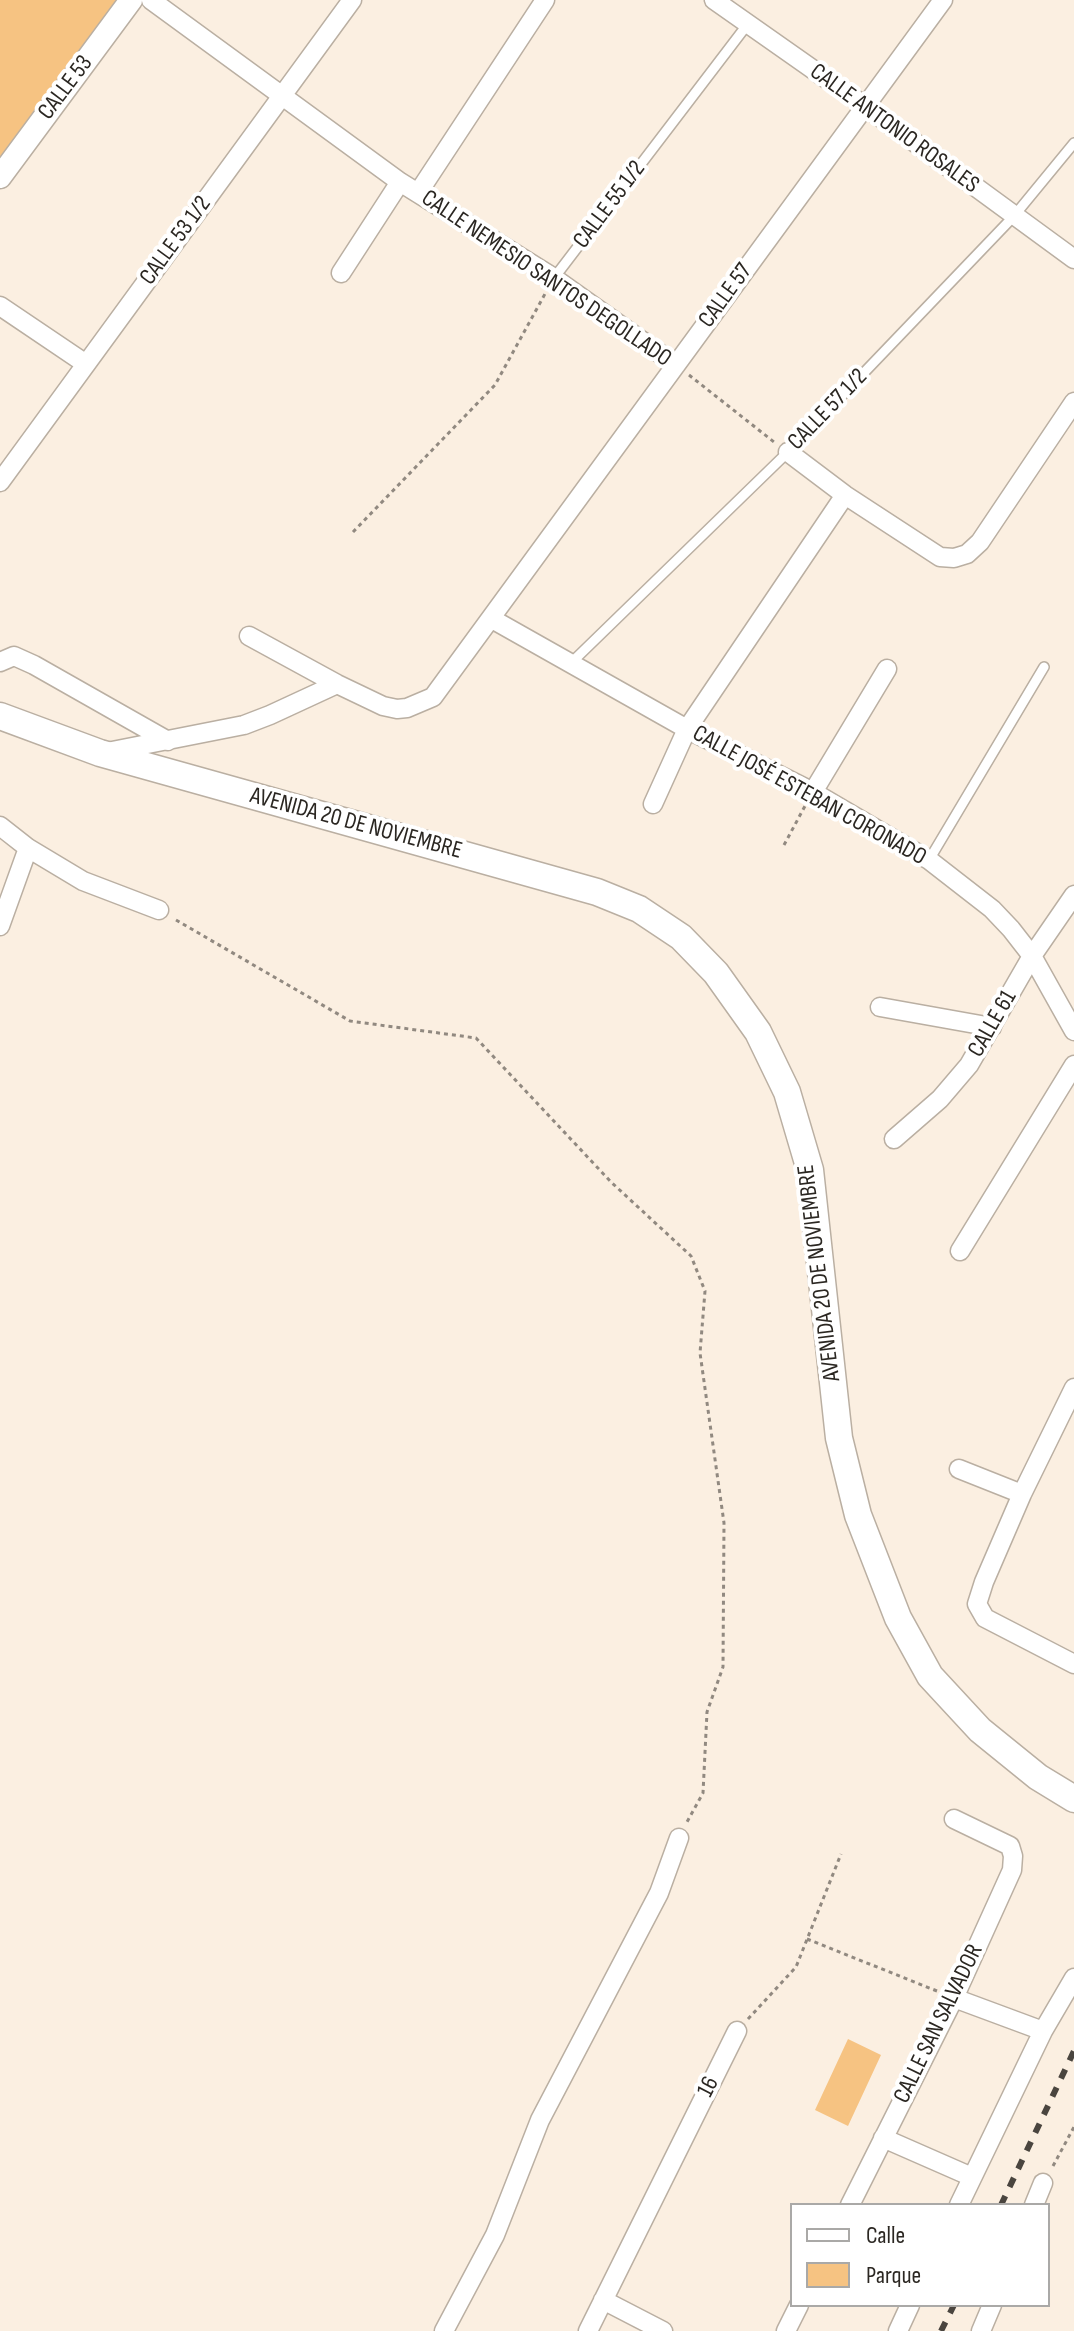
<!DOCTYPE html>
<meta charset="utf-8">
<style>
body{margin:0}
#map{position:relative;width:1074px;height:2331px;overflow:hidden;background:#fbefe1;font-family:"Sofia Sans Condensed",sans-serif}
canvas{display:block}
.legend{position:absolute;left:790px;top:2203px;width:260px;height:104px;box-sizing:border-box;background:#fff;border:2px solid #aaa9a7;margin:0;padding:10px 14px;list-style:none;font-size:24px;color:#2b2722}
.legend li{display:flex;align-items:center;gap:16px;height:40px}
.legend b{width:40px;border:2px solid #aaa9a7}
</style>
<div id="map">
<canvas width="1074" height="2331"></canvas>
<ul class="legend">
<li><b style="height:10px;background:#fff"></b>Calle</li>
<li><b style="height:22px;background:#f6c382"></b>Parque</li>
</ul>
</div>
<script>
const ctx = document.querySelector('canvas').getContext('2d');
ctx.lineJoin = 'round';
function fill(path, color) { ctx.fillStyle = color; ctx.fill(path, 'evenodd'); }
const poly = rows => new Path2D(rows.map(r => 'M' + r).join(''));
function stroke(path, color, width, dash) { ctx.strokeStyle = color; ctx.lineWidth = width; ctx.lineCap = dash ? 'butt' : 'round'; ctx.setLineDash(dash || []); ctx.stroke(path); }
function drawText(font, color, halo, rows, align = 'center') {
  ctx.font = font + ' "Sofia Sans Condensed",sans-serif'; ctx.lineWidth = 8; ctx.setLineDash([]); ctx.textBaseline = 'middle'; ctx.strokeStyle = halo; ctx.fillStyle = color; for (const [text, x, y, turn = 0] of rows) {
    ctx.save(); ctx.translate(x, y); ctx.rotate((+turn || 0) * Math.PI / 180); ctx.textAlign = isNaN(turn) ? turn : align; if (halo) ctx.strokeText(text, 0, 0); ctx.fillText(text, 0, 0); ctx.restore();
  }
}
fill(poly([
 [0,0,128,0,0,175],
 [848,2039,881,2055,848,2126,815,2110]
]), '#f6c382');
const service = poly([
 [554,278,747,25],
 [571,663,788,452,1014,216,1074,143],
 [929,860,1044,667]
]);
const minor = poly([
 [151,0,400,182,554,278,676,365],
 [714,0,865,106,1074,259],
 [418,193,545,0],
 [341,273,400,182],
 [0,306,86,364],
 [788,452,845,495,940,557,954,558,967,554,980,542,1074,402],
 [0,482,352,0],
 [492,619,687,729,813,792,929,860,992,909,1011,929,1032,956,1074,1031],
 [249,636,337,684,383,706,397,709,407,708,433,697,943,0],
 [0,662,14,656,34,665,168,741],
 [107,752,244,725,270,715,337,684],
 [813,792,887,669],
 [653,804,687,729,845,495],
 [0,826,28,848,83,881,159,910],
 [0,926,28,848],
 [880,1007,992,1027],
 [894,1139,940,1099,969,1065,1032,956,1074,895],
 [960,1251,1074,1065],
 [1074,1388,1022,1494,984,1582,977,1604,985,1618,1074,1664],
 [959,1469,1022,1494],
 [954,1998,1043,2031],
 [883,2138,972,2177],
 [850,2205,954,1998,1012,1870,1013,1856,1010,1846,954,1819],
 [959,2205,1043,2031,1074,1978],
 [1034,2205,1043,2183],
 [603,2300,663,2331],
 [444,2331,495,2235,540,2120,659,1893,679,1838],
 [588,2331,737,2031],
 [786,2331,799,2305],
 [898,2331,910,2305],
 [981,2331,992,2305]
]);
const tertiary = poly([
 [0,177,131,0]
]);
const primary = poly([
 [0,716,100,753,597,892,639,909,681,937,716,973,758,1032,787,1092,810,1170,839,1438,858,1515,898,1618,930,1676,980,1730,1038,1777,1074,1799]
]);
stroke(service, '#baafa2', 12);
stroke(minor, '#baafa2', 21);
stroke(tertiary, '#baafa2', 25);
stroke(primary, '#baafa2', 29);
stroke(poly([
 [689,375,774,442],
 [353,532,495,385,546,292],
 [784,845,805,806],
 [176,920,350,1021,476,1038,611,1182,691,1256,705,1291,700,1353,724,1523,723,1667,707,1712,703,1793,687,1822],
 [807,1939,937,1991],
 [748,2019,796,1967,841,1854],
 [1053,2166,1074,2127]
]), '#918980', 3, [4, 4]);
stroke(service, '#fff', 9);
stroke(minor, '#fff', 18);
stroke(tertiary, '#fff', 22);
stroke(primary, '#fff', 26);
stroke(poly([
 [1001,2205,1074,2051],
 [941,2331,954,2305]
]), '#4a453f', 6, [10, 10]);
drawText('24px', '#2b2722', '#fff', [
 ["CALLE 53",66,88,-53],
 ["CALLE ANTONIO ROSALES",894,129,36],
 ["CALLE 55 1/2",610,205,-53],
 ["CALLE 53 1/2",176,241,-54],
 ["CALLE NEMESIO SANTOS DEGOLLADO",546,279,34],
 ["CALLE 57",726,296,-54],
 ["CALLE 57 1/2",828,410,-46],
 ["CALLE JOSÉ ESTEBAN CORONADO",809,796,29],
 ["AVENIDA 20 DE NOVIEMBRE",356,824,15],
 ["CALLE 61",993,1024,-60],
 ["AVENIDA 20 DE NOVIEMBRE",820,1273,-97],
 ["CALLE SAN SALVADOR",939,2024,-64],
 ["16",709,2087,-63]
]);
</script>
